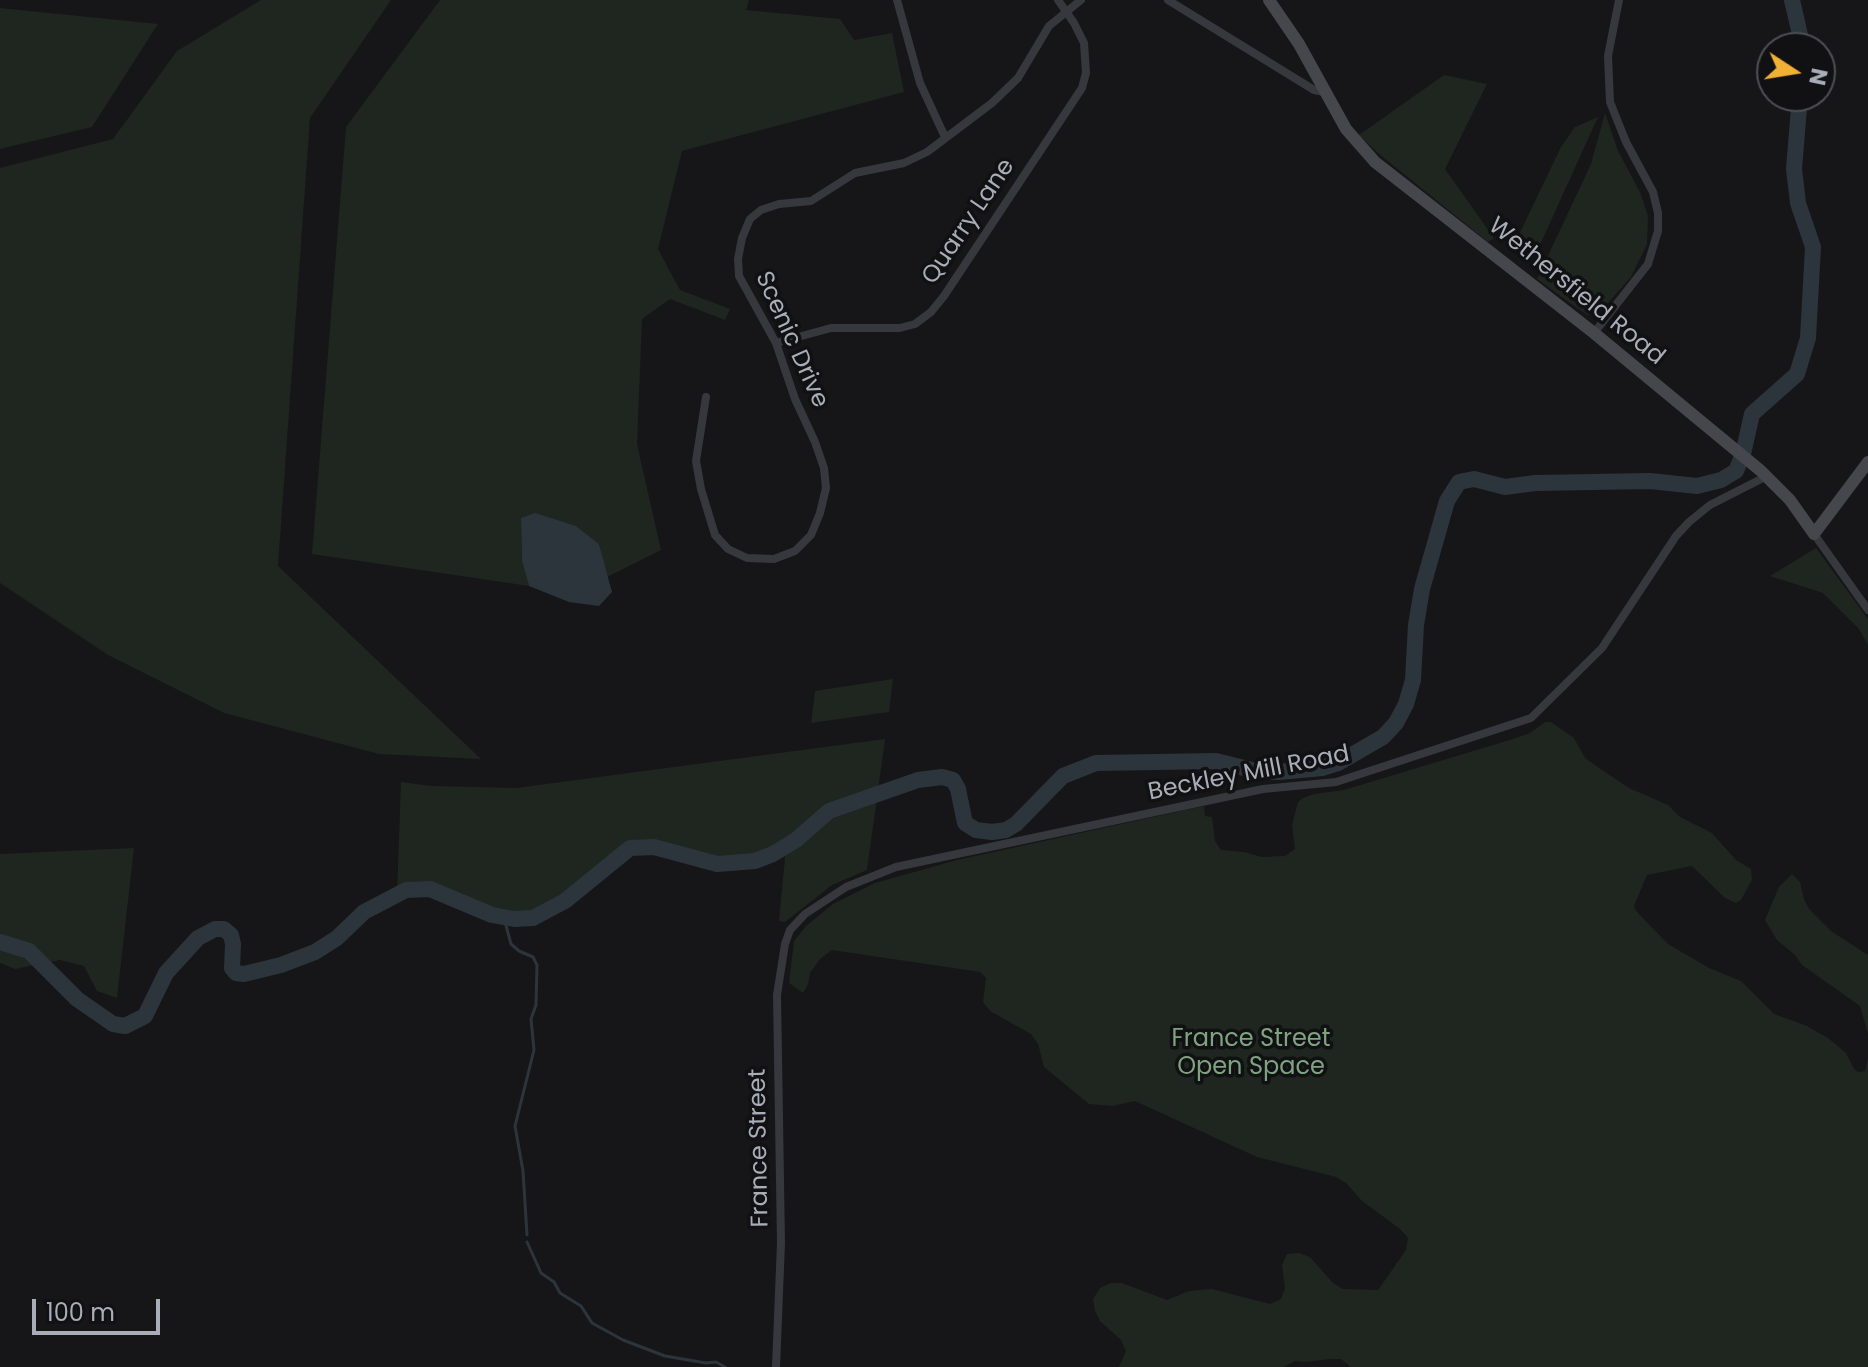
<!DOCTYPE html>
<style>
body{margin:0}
#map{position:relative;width:1868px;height:1367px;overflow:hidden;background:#161618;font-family:Poppins,sans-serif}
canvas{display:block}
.north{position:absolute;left:1756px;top:32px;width:80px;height:80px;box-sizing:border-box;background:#111113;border:2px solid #4d4f55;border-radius:50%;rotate:102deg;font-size:22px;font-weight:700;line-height:32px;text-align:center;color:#a8adb8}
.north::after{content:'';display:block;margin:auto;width:28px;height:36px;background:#f2b134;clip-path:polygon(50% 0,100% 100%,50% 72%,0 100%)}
.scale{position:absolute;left:32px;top:1299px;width:128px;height:36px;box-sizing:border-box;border:4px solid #a8adb8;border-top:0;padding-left:10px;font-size:24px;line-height:28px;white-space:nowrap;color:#a8adb8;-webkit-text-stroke:6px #111113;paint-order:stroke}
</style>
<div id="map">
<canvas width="1868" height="1367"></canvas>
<div class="north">N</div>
<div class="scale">100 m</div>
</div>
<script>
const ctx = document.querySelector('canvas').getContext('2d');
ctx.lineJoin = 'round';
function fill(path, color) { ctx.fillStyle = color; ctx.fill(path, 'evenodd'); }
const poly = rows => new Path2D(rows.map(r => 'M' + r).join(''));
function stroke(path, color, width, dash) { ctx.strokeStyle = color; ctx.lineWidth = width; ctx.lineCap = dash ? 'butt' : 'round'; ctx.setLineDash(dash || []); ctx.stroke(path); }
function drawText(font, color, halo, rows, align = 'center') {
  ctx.font = font + ' Poppins,sans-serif'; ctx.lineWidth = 7; ctx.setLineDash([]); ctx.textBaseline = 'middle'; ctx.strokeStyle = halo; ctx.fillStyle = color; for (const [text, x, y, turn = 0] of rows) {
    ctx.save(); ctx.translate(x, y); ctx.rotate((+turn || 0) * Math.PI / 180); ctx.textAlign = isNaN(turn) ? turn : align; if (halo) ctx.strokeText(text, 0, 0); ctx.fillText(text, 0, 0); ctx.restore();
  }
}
fill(poly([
 [261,0,391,0,310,118,278,566,481,759,379,754,224,713,108,655,0,583,0,168,113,139,177,51],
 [440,0,749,0,746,10,840,19,854,40,892,33,904,92,682,151,658,249,680,290,730,309,725,320,670,299,642,319,637,444,661,550,607,577,599,544,576,526,521,519,522,561,529,586,312,554,346,127],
 [0,8,158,24,92,127,0,149],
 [1444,75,1487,84,1445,169,1494,238,1488,242,1379,154,1359,135],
 [1605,113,1618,151,1640,192,1648,216,1647,244,1631,277,1598,314,1587,315,1537,279,1591,164],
 [1598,117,1539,247,1522,253,1513,247,1561,147,1575,127],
 [1816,548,1868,619,1868,645,1859,629,1823,593,1770,576],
 [893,679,889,712,811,723,815,691],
 [1545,722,1551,722,1574,738,1585,758,1602,770,1629,788,1668,805,1680,817,1712,833,1736,860,1751,869,1752,880,1741,900,1736,903,1725,898,1692,866,1647,875,1634,906,1636,911,1668,944,1709,968,1741,981,1774,1014,1807,1026,1828,1038,1846,1053,1854,1069,1858,1072,1865,1071,1868,1058,1868,1367,1351,1367,1341,1359,1329,1359,1307,1362,1295,1361,1284,1367,1119,1367,1126,1351,1121,1340,1100,1321,1095,1311,1093,1299,1100,1288,1111,1283,1122,1283,1167,1300,1189,1291,1212,1289,1270,1304,1281,1299,1285,1288,1282,1265,1287,1254,1299,1253,1310,1257,1333,1283,1343,1289,1378,1290,1406,1250,1408,1238,1400,1229,1362,1201,1346,1183,1336,1177,1257,1157,1135,1101,1113,1106,1089,1104,1044,1067,1038,1044,1031,1034,990,1011,983,1002,986,978,980,972,832,950,820,959,810,973,808,984,803,993,789,983,794,941,806,926,833,904,875,883,957,860,1204,806,1205,816,1212,817,1215,841,1221,850,1244,852,1262,857,1285,856,1295,849,1292,825,1298,802,1303,798,1314,794,1344,790,1513,739,1530,733],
 [885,739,867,870,832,885,785,922,779,921,786,847,755,861,725,864,654,847,630,848,565,901,547,913,529,919,492,915,430,889,413,889,397,894,401,782,431,786,516,788],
 [134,848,117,998,97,991,84,966,60,960,15,969,0,963,0,854],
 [1792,874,1800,882,1804,899,1809,909,1831,931,1868,955,1868,1034,1860,1006,1802,965,1795,955,1777,940,1765,920,1779,887]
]), '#1e261f');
fill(poly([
 [535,513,576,526,599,544,612,592,599,606,569,602,529,586,522,561,521,518]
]), '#2c353c');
stroke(poly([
 [504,918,511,944,519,951,533,957,537,965,536,1005,531,1019,534,1050,515,1126,523,1171,527,1235],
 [527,1242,541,1273,554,1282,560,1293,581,1306,592,1323,623,1340,665,1356,706,1363,716,1362,725,1367]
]), '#2c353c', 3);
stroke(poly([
 [1792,0,1803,48],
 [0,942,29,951,77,999,113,1024,125,1026,145,1016,166,973,198,938,215,929,224,929,231,935,233,944,232,968,236,973,244,974,281,965,315,952,337,938,364,912,406,890,430,889,492,915,514,919,533,918,565,901,630,848,654,847,717,864,755,861,773,854,796,840,829,811,918,780,942,777,953,780,958,789,965,823,976,830,992,832,1006,830,1016,824,1063,776,1096,763,1216,761,1256,771,1279,772,1322,768,1338,763,1383,737,1396,723,1406,704,1413,680,1416,625,1422,589,1447,501,1459,482,1474,479,1505,487,1535,483,1650,481,1697,486,1721,480,1736,471,1743,454,1752,414,1797,374,1808,338,1813,247,1798,203,1794,169,1800,96]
]), '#2c353c', 16);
stroke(poly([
 [897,0,920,83,945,137],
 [1168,0,1314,90,1324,92],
 [1594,333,1648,264,1658,231,1658,213,1653,192,1626,142,1610,102,1608,56,1619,0],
 [776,343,831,328,900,328,915,324,931,312,944,296,1082,88,1086,73,1084,43,1074,23,1058,0],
 [706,397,696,461,701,489,715,535,728,549,747,558,774,559,795,551,811,535,820,513,826,488,824,468,815,442,795,399,776,343,739,276,738,259,742,238,750,219,761,210,779,204,811,201,855,173,904,163,927,152,992,103,1018,78,1049,26,1081,0],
 [1814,534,1868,610],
 [776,1367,781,1243,777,995,785,944,790,930,805,914,846,887,896,867,1263,789,1336,782,1531,718,1602,648,1676,536,1689,522,1710,505,1767,476]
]), '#37383d', 8);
stroke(poly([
 [1269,0,1299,44,1346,129,1375,162,1594,333,1761,471,1790,500,1814,534,1868,462]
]), '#45474d', 12);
drawText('24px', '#a8adb8', '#111113', [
 ["Quarry Lane",969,222,-56],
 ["Wethersfield Road",1576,292,39],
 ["Scenic Drive",791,340,66],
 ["Beckley Mill Road",1249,774,-11],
 ["France Street",760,1148,-91]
]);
drawText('24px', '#7fa381', '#111113', [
 ["France Street",1251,1040],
 ["Open Space",1251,1068]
]);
</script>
